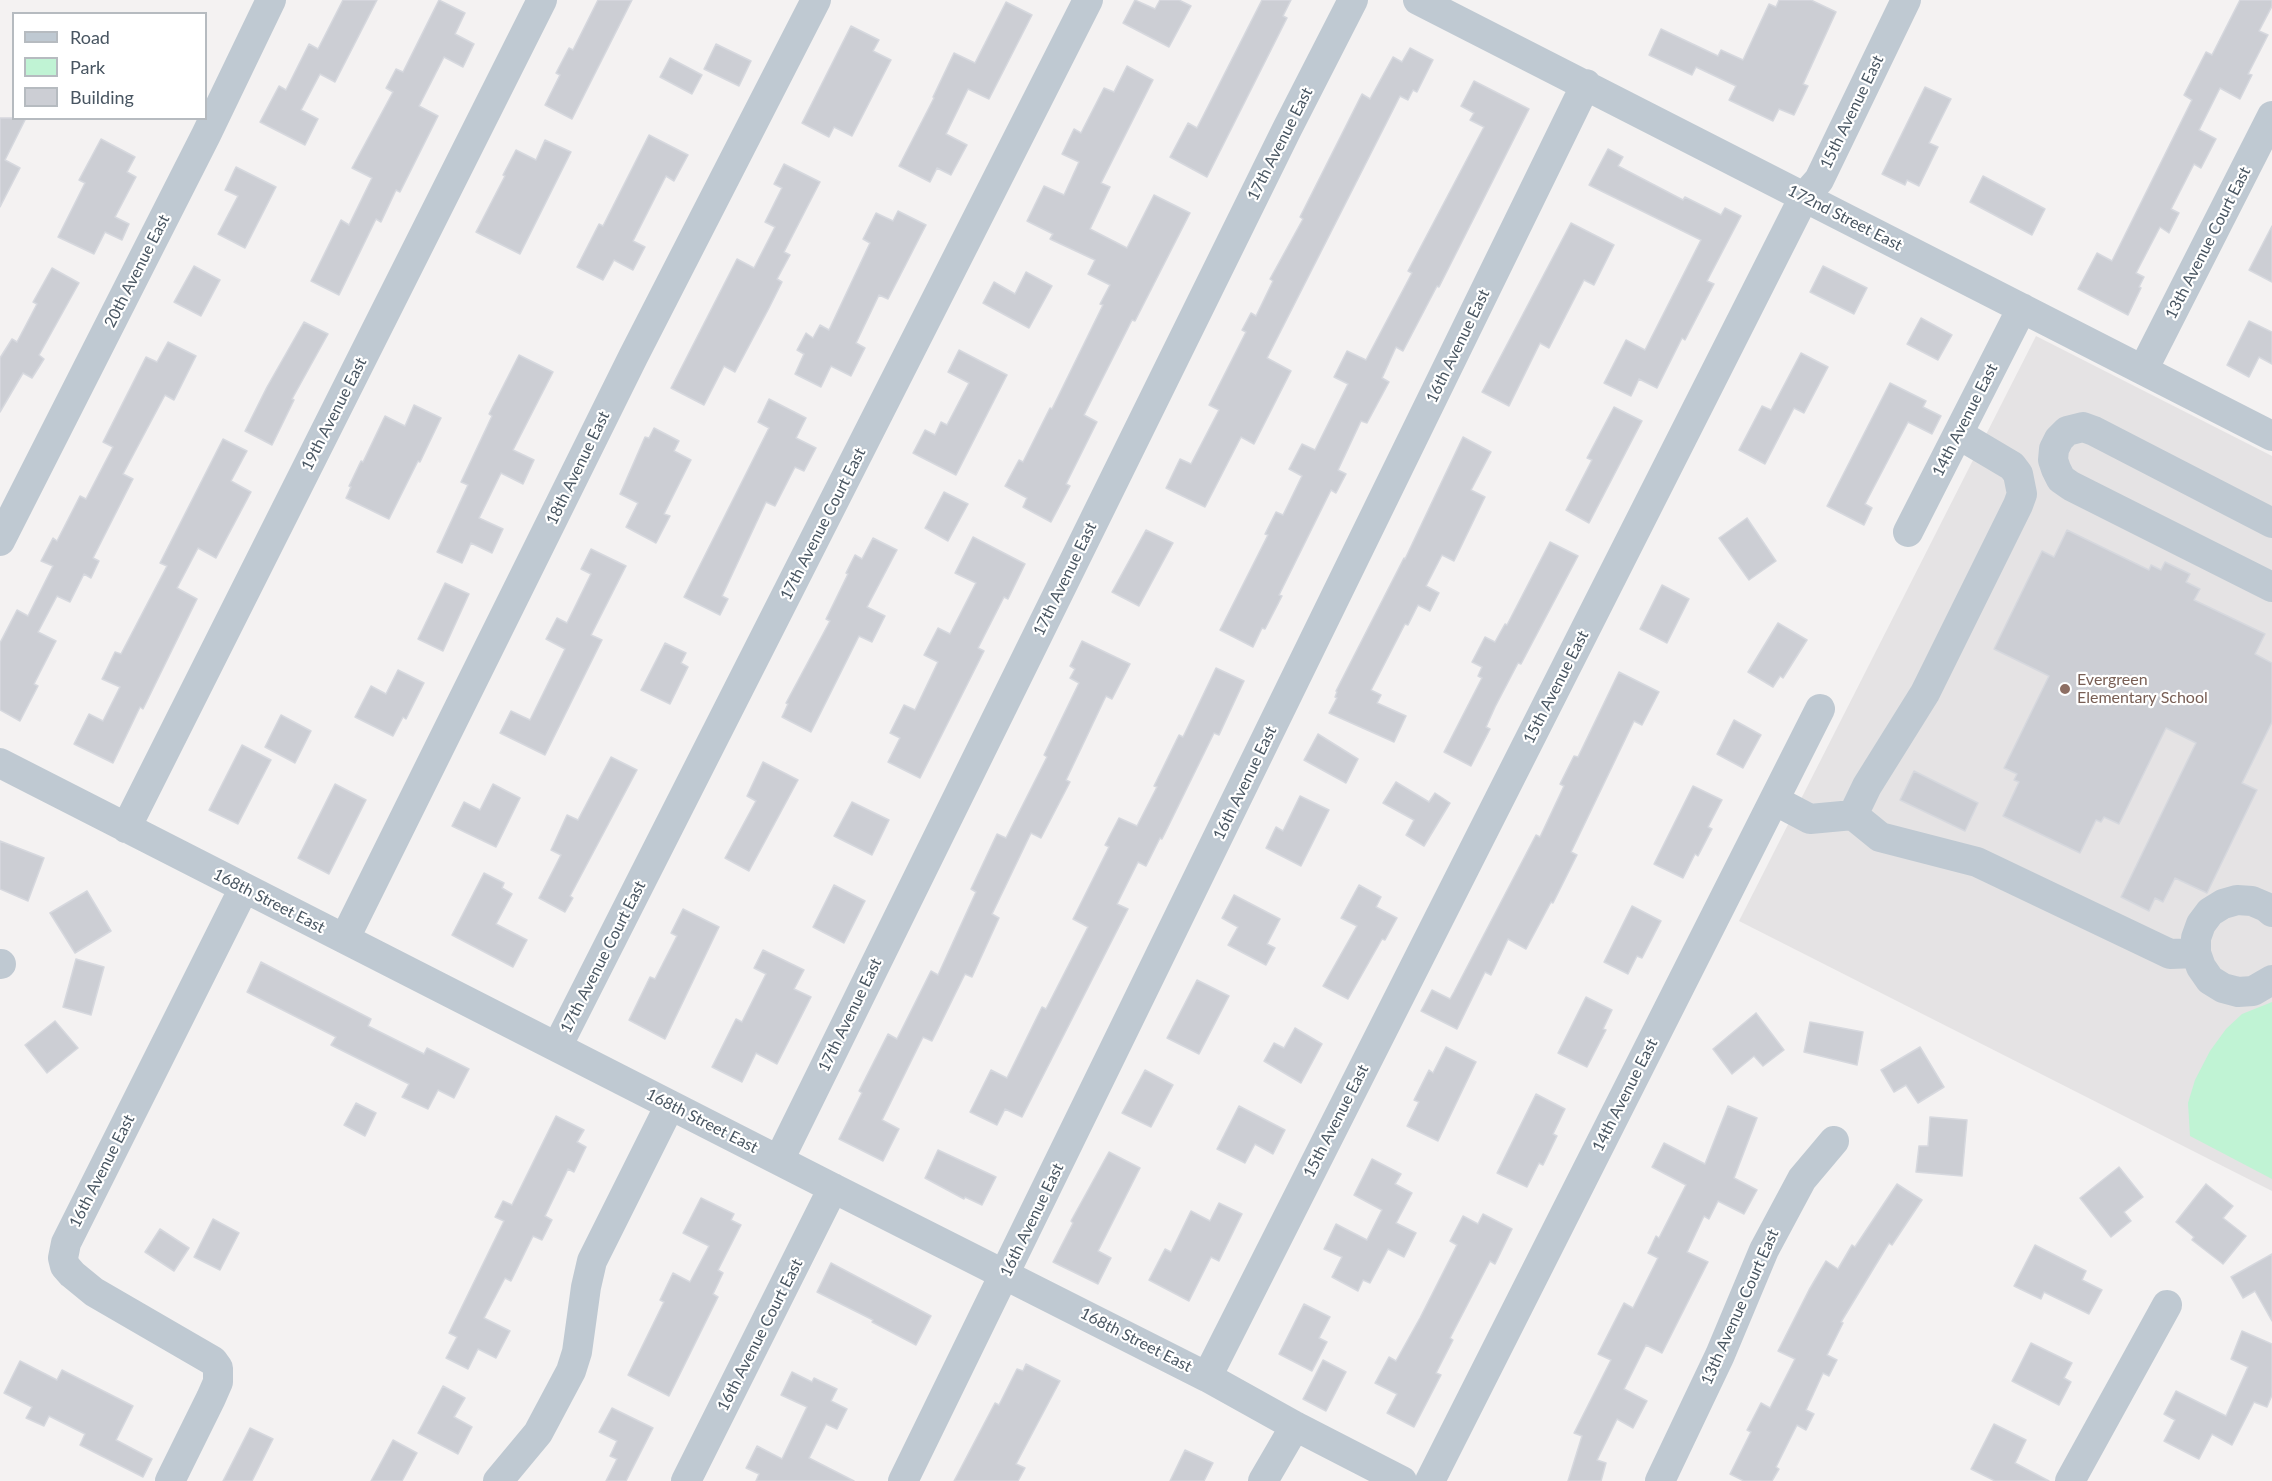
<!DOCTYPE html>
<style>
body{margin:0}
#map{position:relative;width:2272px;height:1481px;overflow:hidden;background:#f4f2f2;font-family:Lato,sans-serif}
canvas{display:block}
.legend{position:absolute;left:12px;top:12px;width:195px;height:108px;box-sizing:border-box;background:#fff;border:2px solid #b6bbc0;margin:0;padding:8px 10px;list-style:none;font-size:18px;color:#485561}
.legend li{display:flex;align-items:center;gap:12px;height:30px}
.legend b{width:30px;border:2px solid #b6bbc0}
</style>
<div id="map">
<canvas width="2272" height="1481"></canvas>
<ul class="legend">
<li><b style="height:8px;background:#bfc9d2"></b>Road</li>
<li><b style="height:16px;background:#c0f3d4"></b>Park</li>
<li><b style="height:16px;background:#ccced4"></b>Building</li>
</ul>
</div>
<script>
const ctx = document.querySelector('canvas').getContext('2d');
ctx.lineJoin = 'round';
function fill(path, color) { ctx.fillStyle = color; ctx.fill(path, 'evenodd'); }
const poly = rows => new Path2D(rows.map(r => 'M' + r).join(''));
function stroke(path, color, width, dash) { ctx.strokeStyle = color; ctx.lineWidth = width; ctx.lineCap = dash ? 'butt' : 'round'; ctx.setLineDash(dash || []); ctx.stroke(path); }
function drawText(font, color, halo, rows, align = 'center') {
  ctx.font = font + ' Lato,sans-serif'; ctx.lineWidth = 4.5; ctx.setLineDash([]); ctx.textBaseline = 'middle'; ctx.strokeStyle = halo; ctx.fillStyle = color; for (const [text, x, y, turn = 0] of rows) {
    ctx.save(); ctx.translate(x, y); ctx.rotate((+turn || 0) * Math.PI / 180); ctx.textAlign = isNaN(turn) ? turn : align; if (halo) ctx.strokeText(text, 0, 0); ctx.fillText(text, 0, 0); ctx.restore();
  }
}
fill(poly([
 [2036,336,2272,456,2272,1191,1739,921]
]), '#e5e3e4');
fill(poly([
 [2272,1002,2272,1179,2190,1136,2188,1103,2195,1080,2210,1051,2226,1029,2242,1014]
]), '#c0f3d4');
const building = poly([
 [343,0,377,0,335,82,320,74,301,110,318,119,305,145,260,122,279,86,286,90,309,44,318,49,343,0],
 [439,0,465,13,455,34,474,44,463,67,444,57,419,106,438,116,400,192,396,190,381,222,376,219,339,295,311,281,341,220,349,225,372,178,352,168,393,92,386,88,396,69,403,72,439,0],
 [598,0,632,0,572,119,545,105,560,75,556,73,569,48,573,50,598,0],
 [1135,0,1155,9,1160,0,1179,0,1191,6,1169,47,1123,23,1135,0],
 [1262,0,1291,0,1283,16,1287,18,1207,177,1170,157,1188,123,1197,128,1262,0],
 [1779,0,1811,0,1836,12,1803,84,1808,86,1794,115,1779,109,1773,121,1729,100,1736,86,1696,67,1692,75,1649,55,1661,29,1718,56,1721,50,1743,60,1769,4,1776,7,1779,0],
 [2240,0,2272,0,2272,6,2259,31,2268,35,2248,74,2252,75,2240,99,2220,88,2199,130,2216,139,2201,168,2194,164,2171,209,2179,213,2169,233,2160,227,2136,273,2144,277,2139,287,2141,288,2128,315,2078,289,2097,253,2112,261,2192,100,2184,95,2206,52,2212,55,2240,0],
 [1006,2,1032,15,989,99,968,89,946,134,967,145,951,175,937,168,930,182,899,166,934,98,933,97,954,53,975,63,1006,2],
 [851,26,879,40,873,51,891,60,852,136,834,127,829,137,802,123,851,26],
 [716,44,751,61,739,86,704,69,716,44],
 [1410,48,1433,60,1417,92,1413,90,1408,100,1400,96,1267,358,1291,371,1254,444,1241,437,1205,507,1166,488,1180,459,1191,464,1219,410,1209,405,1246,332,1242,330,1251,313,1256,316,1273,281,1270,279,1303,219,1300,217,1362,94,1370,99,1393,57,1402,62,1410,48],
 [670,58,702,75,692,94,660,77,670,58],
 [1127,66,1153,80,1101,183,1110,187,1090,229,1127,248,1154,195,1190,213,1135,321,1132,320,1084,415,1097,422,1066,484,1070,486,1051,522,1023,507,1027,498,1005,486,1019,460,1023,462,1050,408,1052,409,1103,305,1100,304,1110,285,1088,274,1095,260,1050,239,1053,234,1027,221,1044,186,1064,195,1079,162,1062,154,1074,129,1081,133,1104,88,1114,92,1127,66],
 [1474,81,1529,109,1439,287,1437,286,1403,351,1396,347,1382,378,1389,382,1367,423,1361,421,1338,470,1346,474,1336,493,1331,490,1279,595,1282,596,1265,629,1262,628,1253,647,1220,630,1268,535,1265,534,1276,512,1283,515,1302,476,1289,469,1302,444,1315,450,1348,384,1334,377,1347,351,1366,360,1412,273,1408,271,1484,127,1470,120,1474,113,1461,106,1474,81],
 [1925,87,1951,99,1929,143,1938,147,1919,186,1907,180,1905,185,1882,174,1925,87],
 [0,118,26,118,5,160,20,168,0,207,0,118],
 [649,135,688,155,674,181,666,176,633,241,645,247,633,270,614,260,603,280,577,267,599,224,603,226,649,135],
 [101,139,135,157,127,172,136,177,115,217,129,224,122,240,105,232,94,254,58,237,85,183,79,180,101,139],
 [545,140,571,152,520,254,476,232,505,176,503,175,516,150,536,160,545,140],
 [1608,149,1623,157,1618,166,1683,200,1685,197,1721,215,1725,208,1741,216,1707,281,1714,284,1685,340,1682,338,1657,388,1639,379,1631,396,1604,383,1626,340,1645,350,1701,240,1589,185,1608,149],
 [784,164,820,182,784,252,790,255,777,279,782,282,769,308,735,372,724,366,704,405,671,388,737,259,754,268,775,227,765,222,782,188,774,184,784,164],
 [236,167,276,187,245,248,218,234,238,196,225,190,236,167],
 [1983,176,2045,209,2032,235,1970,202,1983,176],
 [898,211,926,225,888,299,879,295,856,343,865,348,851,376,831,366,821,387,795,374,804,354,797,350,806,333,813,338,820,325,829,330,870,243,863,239,876,213,893,221,898,211],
 [1571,223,1614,245,1594,285,1584,280,1549,348,1540,343,1509,406,1482,392,1571,223],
 [2272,226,2272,282,2249,270,2272,226],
 [194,266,220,280,201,316,174,302,194,266],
 [1823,266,1867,288,1854,314,1810,292,1823,266],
 [52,268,79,283,39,355,44,359,32,378,23,373,0,412,0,358,12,339,17,342,37,304,33,302,52,268],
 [1026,272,1052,286,1029,328,983,303,994,282,1015,294,1026,272],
 [1921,318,1952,335,1938,360,1907,344,1921,318],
 [2249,321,2272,332,2272,364,2259,357,2249,377,2227,365,2249,321],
 [304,322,328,334,292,399,294,400,272,445,245,431,267,387,304,322],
 [168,342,196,356,174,400,165,395,123,474,133,479,93,558,99,561,91,578,84,574,70,602,57,596,38,632,56,641,34,684,38,686,20,721,0,710,0,643,17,610,28,616,53,566,41,561,53,538,57,541,80,496,86,499,113,447,103,442,146,357,157,362,168,342],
 [959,350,1007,375,956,475,913,453,925,430,935,435,941,422,947,425,969,383,948,372,959,350],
 [1801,353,1828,367,1804,413,1794,408,1765,464,1739,450,1762,406,1771,410,1801,353],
 [519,355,553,372,513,450,534,460,523,484,501,473,479,518,503,529,492,553,471,543,462,563,437,552,468,485,461,482,492,416,489,414,519,355],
 [1890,383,1926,401,1923,407,1941,416,1932,434,1908,422,1865,504,1872,508,1864,525,1827,506,1890,383],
 [769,399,806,418,796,438,816,448,804,471,795,467,775,506,766,502,722,596,728,599,720,615,684,597,769,428,758,422,769,399],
 [414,405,441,418,420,462,418,461,389,519,346,498,351,487,349,486,361,461,363,462,385,416,405,426,414,405],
 [1614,407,1642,421,1589,523,1566,510,1592,460,1587,458,1614,407],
 [654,428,679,441,674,451,691,460,664,514,670,516,656,543,626,527,638,503,620,494,645,437,649,438,654,428],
 [1463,437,1491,452,1471,490,1485,497,1454,561,1442,555,1426,586,1439,593,1430,611,1418,605,1408,625,1405,624,1371,690,1381,695,1377,703,1406,716,1394,742,1329,713,1337,698,1335,697,1337,692,1336,691,1404,558,1405,559,1463,437],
 [223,439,247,451,231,481,251,492,216,558,198,548,177,588,197,599,143,709,140,707,113,763,74,744,89,714,103,721,120,687,102,679,115,652,121,654,167,566,160,563,223,439],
 [944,492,968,504,948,541,925,528,944,492],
 [1747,518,1776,561,1749,580,1719,538,1747,518],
 [1146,530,1173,543,1139,606,1112,592,1146,530],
 [2067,530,2149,570,2151,565,2161,570,2165,562,2190,574,2186,582,2200,589,2194,600,2265,634,2255,654,2272,663,2272,722,2242,783,2257,790,2207,893,2175,878,2163,902,2155,898,2149,911,2121,897,2196,743,2166,728,2119,824,2104,817,2101,822,2096,820,2080,853,2003,816,2019,782,2014,780,2017,774,2004,768,2049,676,1994,649,2042,551,2054,557,2067,530],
 [973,537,1025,564,1008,599,1004,597,978,648,984,651,920,778,888,762,900,738,890,733,904,705,915,710,938,662,924,655,938,628,950,634,976,583,955,573,973,537],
 [873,538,897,550,867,607,885,616,872,642,859,636,811,732,782,717,788,704,786,703,830,621,826,619,848,574,846,573,855,555,862,559,873,538],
 [1550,542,1578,556,1521,664,1518,663,1495,707,1486,727,1490,729,1471,766,1444,752,1482,678,1478,676,1482,667,1472,662,1485,637,1495,642,1505,624,1507,625,1550,542],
 [591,549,626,566,591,635,602,640,545,755,500,733,511,711,530,720,565,649,546,639,557,618,567,623,591,574,581,569,591,549],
 [445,583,469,594,443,651,418,639,445,583],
 [1662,585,1689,599,1667,643,1640,629,1662,585],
 [1778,623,1807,640,1783,678,1780,676,1773,687,1748,672,1778,623],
 [1082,641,1130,664,1112,699,1106,696,1066,780,1070,782,1041,838,1031,833,992,914,999,918,972,977,965,974,932,1041,923,1037,882,1120,899,1129,883,1161,839,1139,862,1093,859,1091,888,1034,897,1039,931,971,938,975,976,892,971,889,997,834,1006,838,1047,757,1044,755,1079,683,1070,678,1075,669,1070,666,1082,641],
 [665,643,686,653,681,663,688,667,670,704,641,690,665,643],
 [1216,668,1244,681,1219,735,1214,733,1162,839,1160,838,1146,866,1138,862,1117,904,1128,909,1022,1117,1005,1109,997,1125,970,1112,991,1070,1007,1078,1042,1007,1046,1009,1088,927,1073,919,1109,847,1105,845,1119,818,1137,826,1157,787,1154,786,1179,735,1183,737,1216,668],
 [398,670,424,683,406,719,403,717,393,736,355,717,371,686,386,694,398,670],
 [1619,672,1659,692,1642,725,1634,721,1571,852,1577,855,1553,903,1551,902,1526,949,1508,939,1491,975,1485,972,1457,1029,1421,1011,1432,990,1450,999,1454,992,1536,835,1540,837,1564,786,1560,784,1574,756,1578,757,1619,672],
 [281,715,311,731,295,763,265,747,281,715],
 [1734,720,1761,735,1743,768,1717,754,1734,720],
 [1318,734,1358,759,1346,783,1304,760,1318,734],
 [242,745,271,760,238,824,209,810,242,745],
 [611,757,637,770,570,896,573,898,565,912,539,898,561,855,551,850,567,815,578,820,611,757],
 [763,762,798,780,749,871,725,858,756,801,747,796,763,762],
 [1914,771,1978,803,1965,831,1900,800,1914,771],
 [1396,782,1429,802,1435,793,1450,803,1424,846,1406,835,1414,820,1383,803,1396,782],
 [335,784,366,800,329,874,298,858,335,784],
 [493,784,520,798,496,847,452,826,464,802,480,810,493,784],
 [1693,786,1722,800,1708,827,1712,829,1698,856,1695,854,1683,878,1654,864,1693,786],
 [1300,796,1329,810,1301,866,1266,848,1276,827,1283,831,1300,796],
 [852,802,889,820,872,855,834,836,852,802],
 [0,841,44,858,28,901,0,889,0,841],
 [484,873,504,883,502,888,512,894,496,924,527,940,513,967,452,935,484,873],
 [834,885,865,901,844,943,813,927,834,885],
 [1359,885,1381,897,1376,907,1397,918,1385,940,1382,939,1348,999,1323,986,1357,926,1341,918,1359,885],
 [87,891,111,931,75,953,50,913,87,891],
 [1234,895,1280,919,1267,944,1275,948,1266,965,1228,945,1238,927,1222,918,1234,895],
 [1632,906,1661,921,1642,958,1637,956,1628,974,1604,962,1632,906],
 [683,909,719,927,665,1039,629,1020,650,977,655,979,677,936,671,933,683,909],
 [763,950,804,970,794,989,811,997,777,1064,756,1053,742,1082,712,1067,736,1019,742,1022,766,974,754,968,763,950],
 [76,959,104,967,91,1015,63,1007,76,959],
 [261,962,371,1019,368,1026,424,1054,427,1048,469,1069,454,1098,438,1090,428,1109,402,1097,409,1084,331,1045,336,1037,247,992,261,962],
 [1197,980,1229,996,1199,1054,1167,1038,1197,980],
 [1586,997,1612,1010,1603,1029,1606,1030,1587,1067,1558,1053,1586,997],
 [1756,1013,1784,1050,1763,1066,1754,1056,1732,1074,1713,1049,1756,1013],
 [55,1021,78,1048,47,1073,25,1045,55,1021],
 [1810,1022,1863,1032,1857,1065,1804,1052,1810,1022],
 [1295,1028,1322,1044,1301,1083,1264,1061,1274,1043,1284,1048,1295,1028],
 [1446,1047,1476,1062,1438,1141,1407,1126,1419,1102,1414,1100,1429,1070,1433,1073,1446,1047],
 [1920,1047,1944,1087,1918,1103,1906,1085,1894,1092,1881,1070,1920,1047],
 [1145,1070,1173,1085,1151,1127,1122,1113,1145,1070],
 [1536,1094,1565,1109,1553,1134,1557,1136,1543,1165,1539,1163,1527,1187,1497,1173,1536,1094],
 [356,1103,376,1113,365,1136,344,1125,356,1103],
 [1239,1106,1285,1130,1273,1154,1255,1144,1245,1163,1217,1149,1239,1106],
 [1728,1106,1757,1118,1734,1178,1757,1190,1744,1214,1718,1201,1709,1219,1704,1216,1687,1252,1708,1262,1662,1353,1646,1345,1624,1389,1647,1401,1633,1428,1617,1419,1597,1460,1606,1463,1601,1481,1568,1481,1582,1436,1574,1433,1611,1360,1598,1354,1624,1303,1633,1308,1658,1258,1648,1253,1656,1236,1659,1238,1686,1185,1652,1167,1664,1143,1705,1164,1728,1106],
 [556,1116,584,1130,577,1142,586,1147,574,1172,568,1169,545,1216,552,1220,542,1240,533,1236,511,1281,505,1278,484,1318,510,1331,496,1358,478,1349,468,1369,446,1358,457,1337,449,1333,504,1221,495,1217,503,1201,512,1205,556,1116],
 [1930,1117,1967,1120,1962,1176,1916,1172,1919,1146,1928,1146,1930,1117],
 [938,1150,996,1177,982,1205,965,1197,964,1199,925,1178,938,1150],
 [1109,1152,1140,1168,1098,1251,1111,1258,1098,1284,1053,1262,1073,1223,1071,1221,1109,1152],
 [1372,1159,1401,1174,1395,1184,1412,1193,1396,1223,1416,1233,1404,1257,1388,1249,1370,1283,1363,1280,1358,1291,1332,1277,1342,1257,1324,1249,1336,1224,1367,1240,1382,1210,1354,1195,1372,1159],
 [2119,1167,2143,1197,2124,1212,2131,1221,2111,1237,2080,1198,2119,1167],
 [1897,1184,1922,1200,1892,1245,1889,1243,1841,1322,1843,1323,1827,1355,1837,1360,1829,1376,1823,1373,1806,1410,1814,1414,1806,1430,1797,1425,1776,1467,1779,1469,1772,1481,1744,1481,1730,1474,1751,1432,1747,1430,1761,1403,1770,1408,1795,1359,1778,1351,1809,1290,1826,1261,1838,1269,1852,1245,1855,1247,1897,1184],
 [2206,1184,2233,1206,2223,1218,2246,1236,2223,1264,2192,1240,2194,1237,2176,1222,2206,1184],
 [701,1198,734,1214,731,1220,741,1225,718,1270,723,1273,713,1294,718,1297,669,1396,628,1375,664,1302,660,1300,673,1273,690,1282,709,1246,683,1233,701,1198],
 [1219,1203,1242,1214,1219,1261,1211,1257,1189,1301,1149,1280,1165,1249,1171,1252,1191,1211,1210,1221,1219,1203],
 [1483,1214,1512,1229,1495,1264,1490,1261,1450,1338,1453,1340,1436,1373,1441,1375,1414,1427,1387,1413,1397,1394,1375,1383,1389,1357,1396,1361,1420,1318,1457,1245,1450,1241,1463,1216,1478,1224,1483,1214],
 [213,1219,239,1233,220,1270,194,1257,213,1219],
 [160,1229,189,1248,174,1271,145,1252,160,1229],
 [2035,1245,2086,1271,2082,1280,2102,1290,2089,1314,2044,1292,2041,1299,2014,1286,2035,1245],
 [2272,1254,2272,1321,2255,1291,2243,1298,2231,1277,2272,1254],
 [831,1263,931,1316,916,1345,872,1322,873,1320,817,1292,831,1263],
 [1304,1304,1330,1317,1319,1338,1327,1342,1312,1371,1279,1354,1304,1304],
 [2242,1331,2272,1344,2272,1395,2267,1407,2254,1402,2232,1445,2212,1434,2199,1459,2164,1441,2175,1420,2164,1414,2176,1391,2226,1416,2248,1367,2231,1359,2242,1331],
 [2031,1343,2072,1363,2064,1378,2071,1382,2059,1405,2012,1381,2031,1343],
 [1323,1360,1346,1372,1326,1411,1303,1399,1323,1360],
 [20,1361,57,1380,62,1370,133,1406,116,1440,152,1459,143,1477,80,1445,85,1434,49,1416,44,1426,26,1418,32,1407,4,1393,20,1361],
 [1026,1364,1060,1381,1016,1464,1025,1468,1018,1481,954,1481,995,1403,999,1405,1017,1369,1023,1371,1026,1364],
 [792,1372,812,1382,814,1378,837,1389,831,1401,847,1409,837,1429,826,1424,809,1458,854,1481,756,1481,759,1474,746,1468,757,1446,782,1459,807,1407,781,1395,792,1372],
 [443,1386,465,1398,454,1417,472,1427,458,1454,418,1433,443,1386],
 [612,1408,653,1428,626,1481,606,1481,617,1459,610,1456,617,1441,599,1432,612,1408],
 [1994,1424,2026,1440,2015,1463,2049,1481,1995,1481,1971,1469,1994,1424],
 [250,1428,273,1439,252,1481,223,1481,250,1428],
 [393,1440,417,1453,402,1481,371,1481,393,1440],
 [1185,1450,1213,1463,1204,1481,1170,1481,1185,1450]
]);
fill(building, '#ccced4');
stroke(building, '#d6d8de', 1.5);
stroke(poly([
 [1418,0,2272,436],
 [2143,370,2272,116],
 [2272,523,2094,431,2083,427,2067,431,2059,439,2054,449,2053,460,2056,469,2061,479,2071,486,2272,587],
 [1908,532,2022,308],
 [0,541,206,135,271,0],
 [0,763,833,1188,1207,1377,1295,1426,1402,1481],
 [1774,800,1810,819,1853,815,1867,786,1925,693,2018,505,2022,494,2018,474,2012,466,1958,434],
 [1853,815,1880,837,1977,862,2170,954,2196,953],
 [126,828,542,0],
 [2272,912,2266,907,2252,901,2237,900,2223,904,2210,912,2201,924,2196,938,2196,953,2201,967,2210,980,2223,988,2238,992,2253,991,2272,980],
 [345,938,633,357,816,0],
 [0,964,1,964],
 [557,1047,1088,0],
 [779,1160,1287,129,1353,0],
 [1207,1377,1804,197,1819,180,1906,0],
 [170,1481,211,1398,218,1382,218,1368,213,1361,94,1292,72,1274,65,1266,63,1258,66,1243,244,888],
 [498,1481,538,1433,571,1371,577,1352,586,1287,592,1261,670,1105],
 [686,1481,833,1188],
 [903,1481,1586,84],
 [1263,1481,1295,1426],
 [1430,1481,1820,709],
 [1660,1481,1720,1355,1764,1250,1802,1179,1834,1141],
 [2070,1481,2167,1305]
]), '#bfc9d2', 30);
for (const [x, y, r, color] of [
 [2065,689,6,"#8d6e63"]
]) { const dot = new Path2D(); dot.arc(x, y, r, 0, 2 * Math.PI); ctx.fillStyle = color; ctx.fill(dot); stroke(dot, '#fff', 2); }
drawText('16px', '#485561', '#fff', [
 ["15th Avenue East",1852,112,-64],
 ["17th Avenue East",1280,144,-63],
 ["172nd Street East",1845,218,27],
 ["13th Avenue Court East",2208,243,-63],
 ["20th Avenue East",137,271,-63],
 ["16th Avenue East",1458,346,-64],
 ["19th Avenue East",334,414,-63],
 ["14th Avenue East",1965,420,-63],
 ["18th Avenue East",578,468,-64],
 ["17th Avenue Court East",823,524,-63],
 ["17th Avenue East",1065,579,-64],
 ["15th Avenue East",1556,687,-63],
 ["16th Avenue East",1245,783,-64],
 ["168th Street East",269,901,27],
 ["17th Avenue Court East",603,957,-63],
 ["17th Avenue East",850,1015,-64],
 ["14th Avenue East",1625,1095,-63],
 ["168th Street East",702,1121,27],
 ["15th Avenue East",1336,1121,-63],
 ["16th Avenue East",102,1171,-63],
 ["16th Avenue East",1032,1220,-64],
 ["13th Avenue Court East",1740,1307,-66],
 ["16th Avenue Court East",760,1335,-63],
 ["168th Street East",1136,1340,27]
]);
drawText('16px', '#785e54', '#fff', [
 ["Evergreen",2077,680],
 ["Elementary School",2077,698]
], 'left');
</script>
